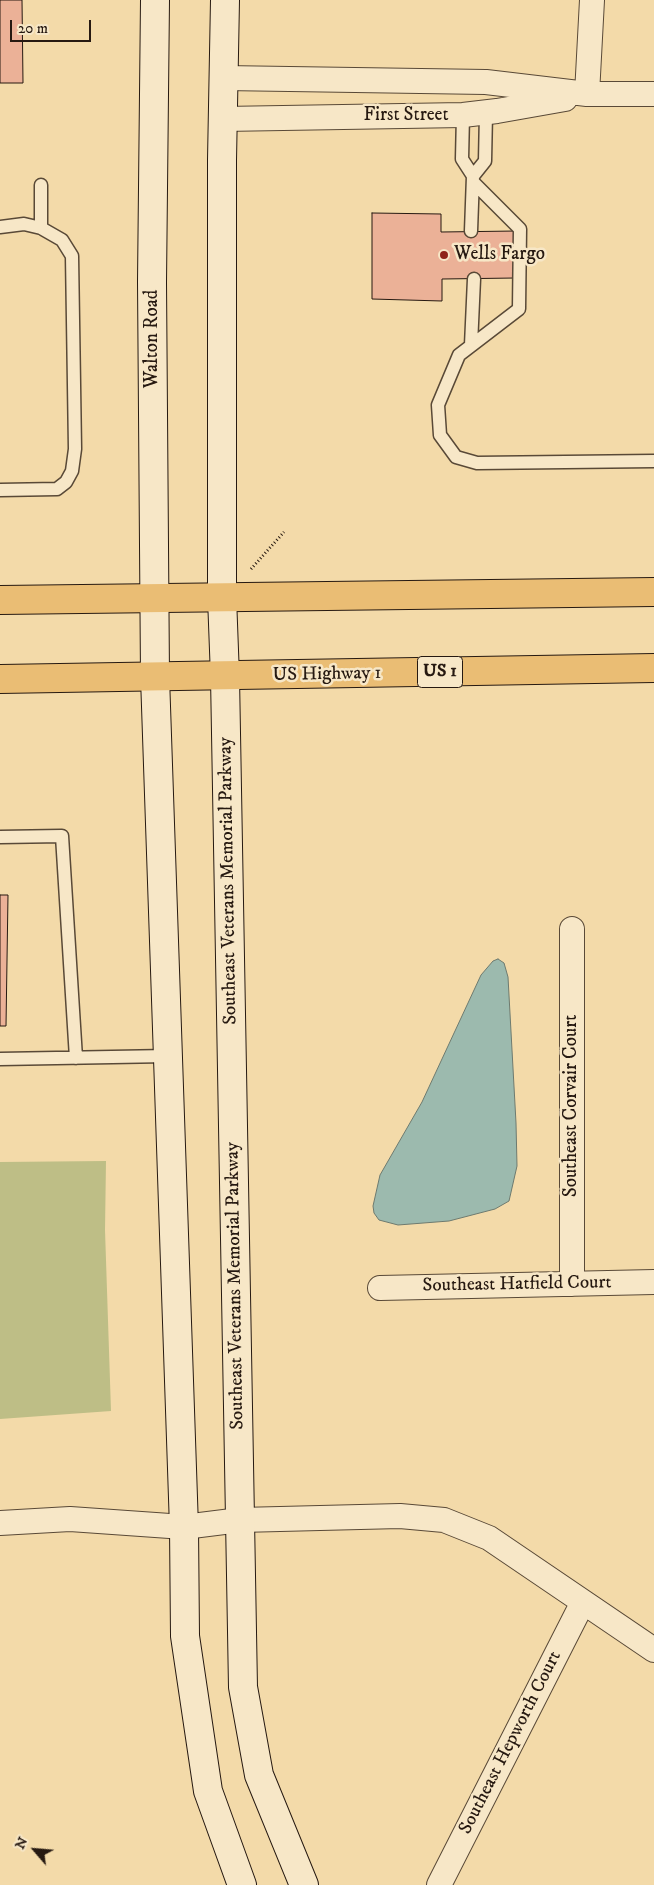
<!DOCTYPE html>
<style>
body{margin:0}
#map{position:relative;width:654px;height:1885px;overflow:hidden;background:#f3daa9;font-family:"IM FELL DW Pica",serif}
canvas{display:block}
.north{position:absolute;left:10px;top:1825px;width:50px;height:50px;-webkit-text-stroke:4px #f7e7c7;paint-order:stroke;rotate:297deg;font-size:14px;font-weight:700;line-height:20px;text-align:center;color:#261911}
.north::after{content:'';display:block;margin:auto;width:18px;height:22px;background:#261911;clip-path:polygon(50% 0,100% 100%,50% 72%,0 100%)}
.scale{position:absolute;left:10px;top:20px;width:81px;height:22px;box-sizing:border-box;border:2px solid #261911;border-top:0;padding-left:6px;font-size:15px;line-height:18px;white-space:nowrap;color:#261911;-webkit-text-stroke:4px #f7e7c7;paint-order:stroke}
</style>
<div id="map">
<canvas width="654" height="1885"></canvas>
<div class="north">N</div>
<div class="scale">20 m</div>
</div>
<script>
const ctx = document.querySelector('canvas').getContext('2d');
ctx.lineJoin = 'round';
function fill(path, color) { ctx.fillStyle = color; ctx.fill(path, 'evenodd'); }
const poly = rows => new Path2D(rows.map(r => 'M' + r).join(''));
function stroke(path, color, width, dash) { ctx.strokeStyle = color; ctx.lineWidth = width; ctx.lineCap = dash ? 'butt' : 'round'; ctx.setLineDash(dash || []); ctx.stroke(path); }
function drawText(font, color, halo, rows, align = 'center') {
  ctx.font = font + ' "IM FELL DW Pica",serif'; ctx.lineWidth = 5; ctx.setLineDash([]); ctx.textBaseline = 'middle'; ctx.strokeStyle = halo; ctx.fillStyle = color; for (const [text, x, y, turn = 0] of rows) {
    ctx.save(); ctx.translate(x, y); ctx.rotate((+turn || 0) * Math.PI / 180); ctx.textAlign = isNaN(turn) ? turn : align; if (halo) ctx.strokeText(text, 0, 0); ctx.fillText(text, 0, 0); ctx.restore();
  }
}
fill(poly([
 [106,1161,105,1230,111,1411,0,1419,0,1162]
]), '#bebe86');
const water = poly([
 [498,959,504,963,508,977,516,1123,517,1166,509,1201,495,1209,449,1221,398,1225,379,1220,374,1213,373,1206,380,1175,422,1102,481,975,493,961,498,959]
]);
fill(water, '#9cbaae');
stroke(water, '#6d7a6f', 1);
const building = poly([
 [0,0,22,0,23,83,0,83,0,0],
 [372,213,441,214,441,232,516,231,515,278,442,279,442,301,372,299,372,213],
 [0,895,8,895,6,1026,0,1026,0,895]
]);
fill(building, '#ebb197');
stroke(building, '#261911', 1);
const service = poly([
 [463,115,462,159,473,176,471,231],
 [473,176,485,161,486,113],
 [473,182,520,229,519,309,459,355,438,405,440,435,456,457,477,463,654,461],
 [0,227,24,224,41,228,62,240,72,256,75,449,72,471,66,482,57,489,0,490],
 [41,228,41,185],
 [471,345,474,279],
 [0,837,62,836,76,1058],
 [0,1059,168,1056]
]);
const minor = poly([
 [224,78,486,82,587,94,654,94],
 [587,94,592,0],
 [223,119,463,115,497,111,565,99],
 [572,929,572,1284],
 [380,1288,654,1282],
 [0,1523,70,1519,184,1527,240,1520,400,1516,444,1520,489,1538,654,1650],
 [439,1885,583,1602]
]);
const secondary = poly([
 [155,0,152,282,155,677,184,1527,185,1636,208,1791,242,1885],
 [225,0,222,160,222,597,225,677,243,1687,259,1775,304,1885]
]);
const primary = poly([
 [0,600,654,592],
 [0,679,654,668]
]);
stroke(service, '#594937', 15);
stroke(minor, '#594937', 26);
stroke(secondary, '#261911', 30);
stroke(primary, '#261911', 30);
stroke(poly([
 [251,569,284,532]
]), '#261911', 3, [1, 2.5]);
stroke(service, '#f7e7c7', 12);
stroke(minor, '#f7e7c7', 24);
stroke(secondary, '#f7e7c7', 28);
stroke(primary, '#eabd74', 28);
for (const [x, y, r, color] of [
 [444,255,5,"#8f2418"]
]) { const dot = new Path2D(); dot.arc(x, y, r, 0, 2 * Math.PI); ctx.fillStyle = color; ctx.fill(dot); stroke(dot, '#f7e7c7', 2); }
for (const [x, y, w] of [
 [440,672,45]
]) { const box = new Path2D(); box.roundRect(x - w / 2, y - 15.5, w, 31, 4); ctx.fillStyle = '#f7e7c7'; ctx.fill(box); stroke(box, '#261911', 1); }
drawText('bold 18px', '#261911', null, [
 ["US 1",440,672]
]);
drawText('19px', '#261911', '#f7e7c7', [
 ["First Street",406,116],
 ["Walton Road",153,339,-90],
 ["US Highway 1",327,675,-1],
 ["Southeast Veterans Memorial Parkway",229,881,-91],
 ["Southeast Corvair Court",572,1106,-90],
 ["Southeast Hatfield Court",517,1285,-1],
 ["Southeast Veterans Memorial Parkway",236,1286,-91],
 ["Southeast Hepworth Court",511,1743,-63]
]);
drawText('19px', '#261911', '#f7e7c7', [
 ["Wells Fargo",454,255]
], 'left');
</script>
